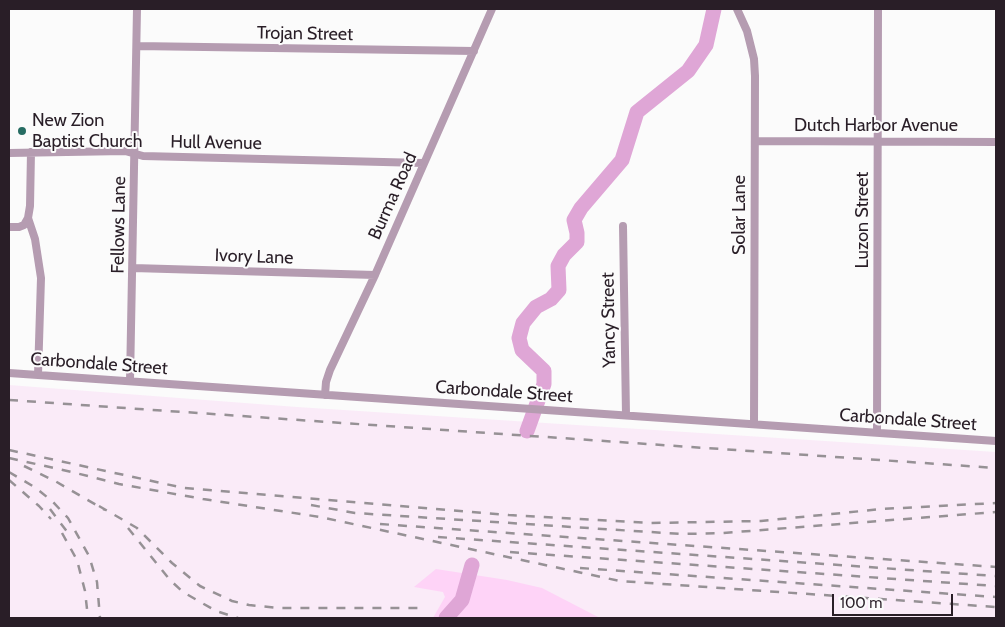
<!DOCTYPE html>
<style>
body{margin:0}
#map{position:relative;width:1005px;height:627px;overflow:hidden;background:#fbfbfb;font-family:Cabin,sans-serif}
canvas{display:block}
.frame{position:absolute;inset:0;border:10px solid #291e27;pointer-events:none}
.scale{position:absolute;left:832px;top:594px;width:121px;height:22px;box-sizing:border-box;border:2px solid #291e27;border-top:0;padding-left:6px;font-size:15px;line-height:18px;white-space:nowrap;color:#291e27;-webkit-text-stroke:4px #fbfbfb;paint-order:stroke}
</style>
<div id="map">
<canvas width="1005" height="627"></canvas>
<div class="frame"></div>
<div class="scale">100 m</div>
</div>
<script>
const ctx = document.querySelector('canvas').getContext('2d');
ctx.lineJoin = 'round';
function fill(path, color) { ctx.fillStyle = color; ctx.fill(path, 'evenodd'); }
const poly = rows => new Path2D(rows.map(r => 'M' + r).join(''));
function stroke(path, color, width, dash) { ctx.strokeStyle = color; ctx.lineWidth = width; ctx.lineCap = dash ? 'butt' : 'round'; ctx.setLineDash(dash || []); ctx.stroke(path); }
function drawText(font, color, halo, rows, align = 'center') {
  ctx.font = font + ' Cabin,sans-serif'; ctx.lineWidth = 4; ctx.setLineDash([]); ctx.textBaseline = 'middle'; ctx.strokeStyle = halo; ctx.fillStyle = color; for (const [text, x, y, turn = 0] of rows) {
    ctx.save(); ctx.translate(x, y); ctx.rotate((+turn || 0) * Math.PI / 180); ctx.textAlign = isNaN(turn) ? turn : align; if (halo) ctx.strokeText(text, 0, 0); ctx.fillText(text, 0, 0); ctx.restore();
  }
}
fill(poly([
 [9,385,297,407,996,452,996,618,9,618]
]), '#faebf8');
fill(poly([
 [436,569,507,580,542,588,600,618,433,618,445,597,443,592,414,587]
]), '#fed3f7');
stroke(poly([
 [527,431,544,384,544,371,522,350,519,338,523,323,536,307,551,299,559,290,558,266,564,255,577,242,577,233,574,220,581,208,622,160,637,112,688,71,706,45,714,9],
 [446,618,462,600,472,565]
]), '#dfa6d6', 15);
stroke(poly([
 [737,9,747,31,754,59,755,76,754,424],
 [137,46,474,51],
 [755,141,996,142],
 [31,152,30,206,28,218,35,239,41,278,38,375],
 [9,153,125,151,143,156,423,163],
 [623,226,626,415],
 [9,227,19,227,24,225,28,218],
 [133,268,375,275],
 [9,373,996,441],
 [130,381,137,9],
 [325,395,326,382,330,370,375,275,492,9],
 [877,432,878,9]
]), '#b59cb1', 8);
stroke(poly([
 [9,400,996,468],
 [9,450,184,488,509,515,650,523,761,521,882,509,996,503],
 [9,458,72,472,119,484,203,499,320,517,620,581,996,607],
 [24,466,55,481,105,510],
 [9,472,36,488,53,502,68,518,89,556,97,582,100,618],
 [9,480,39,506,51,519],
 [311,505,355,513,681,534,723,533,996,512],
 [99,506,137,528,172,563,200,586,232,601,249,605,279,608,424,608],
 [50,509,71,537],
 [380,524,996,567],
 [128,528,170,580,183,592,216,611,238,618],
 [62,533,77,560,85,591,88,618],
 [438,537,996,576],
 [510,552,996,586],
 [580,568,996,597]
]), '#969195', 2.5, [9, 9]);
for (const [x, y, r, color] of [
 [22,131,5,"#266c62"]
]) { const dot = new Path2D(); dot.arc(x, y, r, 0, 2 * Math.PI); ctx.fillStyle = color; ctx.fill(dot); stroke(dot, '#fbfbfb', 2); }
drawText('18px', '#291e27', '#fbfbfb', [
 ["Trojan Street",305,34,1],
 ["Dutch Harbor Avenue",876,126],
 ["Hull Avenue",216,143,1],
 ["Burma Road",393,196,-66],
 ["Solar Lane",740,215,-90],
 ["Luzon Street",863,220,-90],
 ["Fellows Lane",119,225,-89],
 ["Ivory Lane",254,257,2],
 ["Yancy Street",609,320,-91],
 ["Carbondale Street",99,364,4],
 ["Carbondale Street",504,392,4],
 ["Carbondale Street",908,420,4]
]);
drawText('18px', '#291e27', '#fbfbfb', [
 ["New Zion",32,121],
 ["Baptist Church",32,142]
], 'left');
</script>
